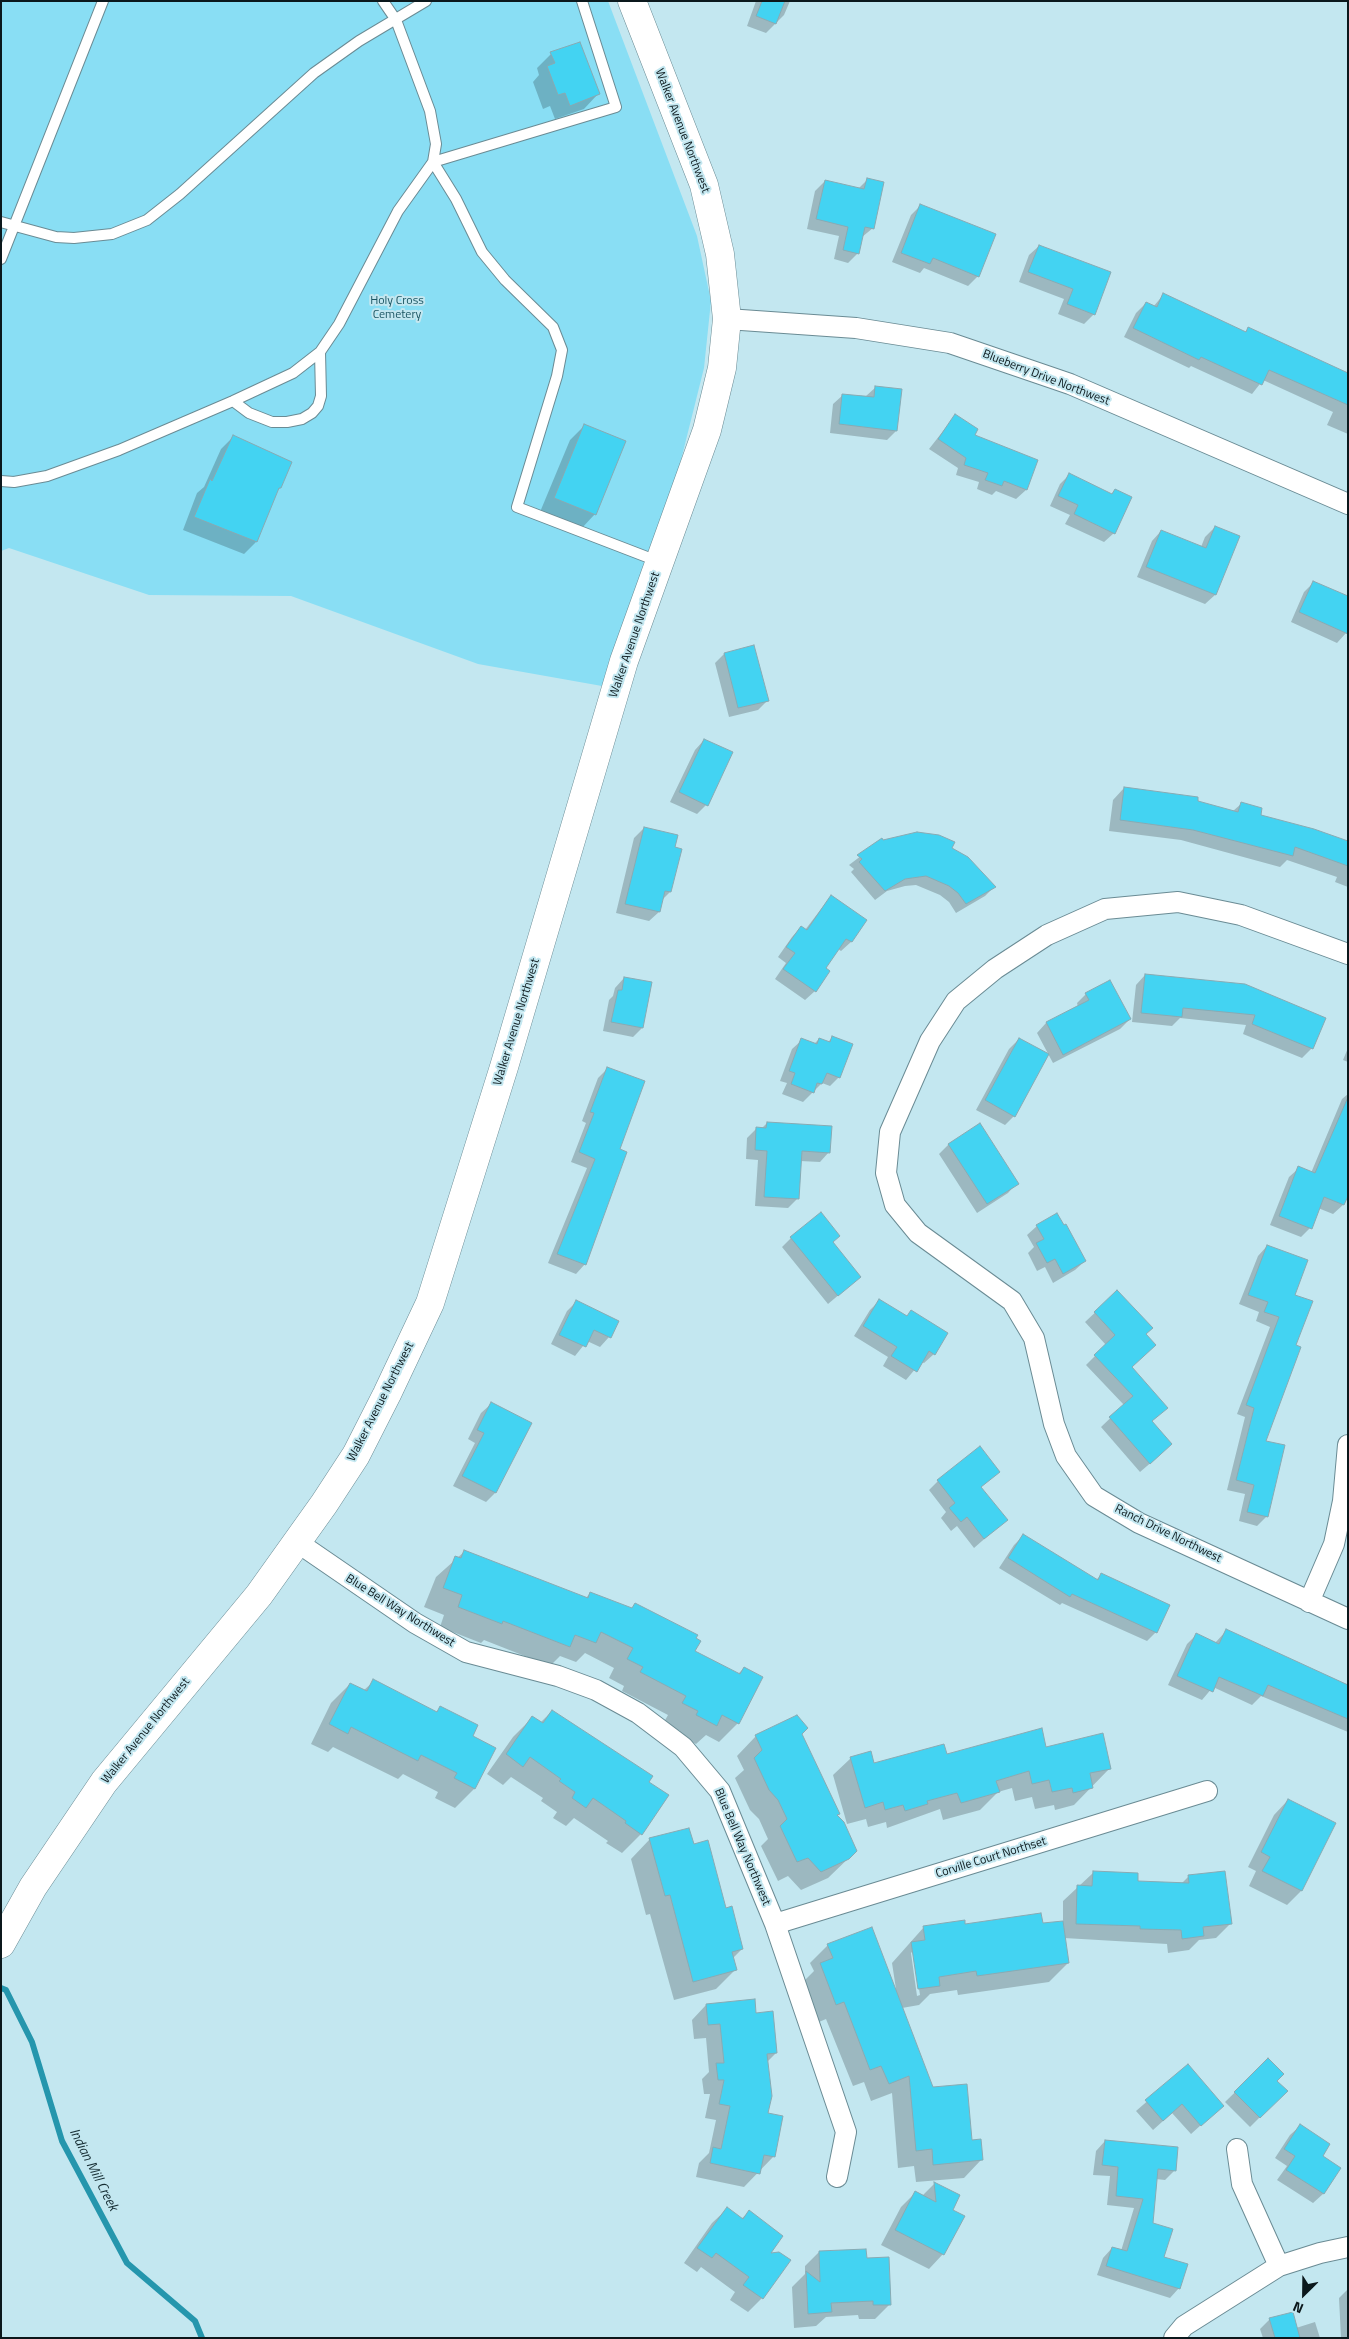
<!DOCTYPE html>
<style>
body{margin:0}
#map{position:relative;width:1349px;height:2339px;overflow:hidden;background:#c3e7f0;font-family:"Titillium Web",sans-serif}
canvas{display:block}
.frame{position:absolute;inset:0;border:2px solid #0b181c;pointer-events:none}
.north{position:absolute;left:1279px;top:2269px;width:50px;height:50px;-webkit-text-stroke:4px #c3e7f0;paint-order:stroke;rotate:203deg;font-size:14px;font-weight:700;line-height:20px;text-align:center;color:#0b181c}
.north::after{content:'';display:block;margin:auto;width:18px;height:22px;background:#0b181c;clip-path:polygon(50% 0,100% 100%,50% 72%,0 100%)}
</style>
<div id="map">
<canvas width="1349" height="2339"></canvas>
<div class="frame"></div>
<div class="north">N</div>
</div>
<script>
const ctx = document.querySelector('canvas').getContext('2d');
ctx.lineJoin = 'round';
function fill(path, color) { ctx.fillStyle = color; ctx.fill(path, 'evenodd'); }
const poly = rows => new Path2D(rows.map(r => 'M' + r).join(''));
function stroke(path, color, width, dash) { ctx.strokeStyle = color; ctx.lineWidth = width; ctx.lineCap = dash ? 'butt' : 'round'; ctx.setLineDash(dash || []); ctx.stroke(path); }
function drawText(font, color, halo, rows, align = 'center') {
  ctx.font = font + ' "Titillium Web",sans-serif'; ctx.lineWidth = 4; ctx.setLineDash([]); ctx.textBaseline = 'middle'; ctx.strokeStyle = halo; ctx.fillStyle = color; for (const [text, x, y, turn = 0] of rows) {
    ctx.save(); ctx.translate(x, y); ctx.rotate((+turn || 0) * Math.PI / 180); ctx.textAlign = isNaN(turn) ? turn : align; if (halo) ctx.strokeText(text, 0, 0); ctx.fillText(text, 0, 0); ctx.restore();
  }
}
fill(poly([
 [1,1,608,1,697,236,711,301,704,368,673,492,602,686,478,664,291,596,149,595,9,548,1,551]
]), '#89def4');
fill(poly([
 [756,1,790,1,784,15,766,33,747,26],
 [551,54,598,94,584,109,555,119,550,106,543,109,533,82,539,75,537,68],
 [867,180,873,228,862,237,858,253,848,263,834,259,839,236,807,229,815,191,825,181,858,189],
 [921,205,978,276,968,286,924,268,920,273,892,262,911,215],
 [1039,246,1094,314,1084,324,1058,314,1064,299,1019,282,1029,255],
 [1164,294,1244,333,1248,329,1348,388,1348,434,1327,425,1333,412,1263,380,1252,394,1191,366,1189,368,1124,337,1136,313,1146,303,1153,307],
 [876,387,896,431,887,440,830,433,833,404,843,395,866,396],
 [955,416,1026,490,1016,499,996,491,992,495,977,489,979,482,956,475,958,468,929,449],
 [584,426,595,514,581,529,540,512,570,440],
 [233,437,280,488,276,491,256,542,244,554,183,530,197,493,204,487,221,449],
 [1069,475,1111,495,1115,490,1114,533,1104,542,1065,524,1070,515,1050,506,1060,484],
 [1215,527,1238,536,1215,595,1205,604,1137,577,1152,541,1161,531,1201,547,1205,537],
 [1314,582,1346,633,1337,643,1291,622,1304,592],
 [753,646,768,700,758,710,729,717,715,663,724,654],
 [704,740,706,805,697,814,670,802,695,750],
 [1124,788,1197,802,1233,811,1241,804,1259,815,1348,842,1348,887,1335,882,1337,877,1287,860,1280,867,1181,840,1109,831,1113,800],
 [644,828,674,848,670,892,662,900,659,912,649,921,616,913,634,838],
 [882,840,882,842,950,848,994,887,985,896,956,913,949,902,940,895,916,885,905,886,887,891,875,900,851,872,854,869,849,865],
 [831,896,866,920,851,942,841,951,838,949,824,968,815,991,805,1000,775,979,786,963,778,957,792,937,801,927,805,930],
 [1145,975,1324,1019,1312,1048,1302,1058,1243,1034,1246,1025,1180,1018,1172,1026,1132,1022,1136,985],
 [624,978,642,1028,633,1037,603,1031,609,1000,613,996,615,988],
 [1086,994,1130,1019,1120,1029,1053,1063,1037,1033,1046,1023,1078,1007,1077,1003],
 [832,1038,839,1077,830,1086,822,1083,803,1102,782,1094,787,1083,780,1081,792,1049,802,1040,814,1044,819,1039,828,1042],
 [1019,1039,1014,1116,1005,1125,976,1110,1009,1049],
 [1348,1048,1348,1062,1343,1060],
 [607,1069,618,1150,585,1264,576,1274,548,1263,587,1168,571,1162,586,1123,582,1121,598,1078],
 [1348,1094,1348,1192,1343,1205,1333,1214,1318,1208,1310,1228,1301,1237,1270,1225,1289,1177,1299,1168,1311,1173,1342,1099],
 [767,1123,829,1152,820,1162,800,1161,797,1199,788,1208,755,1206,758,1160,746,1159,747,1138,756,1129,761,1129],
 [949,1144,1017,1183,1008,1193,977,1213,939,1154],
 [1037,1226,1085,1261,1075,1270,1053,1283,1045,1267,1037,1271,1028,1253,1034,1247,1027,1235],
 [791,1238,832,1242,860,1277,828,1304,782,1247],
 [1267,1246,1294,1295,1295,1346,1264,1441,1267,1516,1257,1526,1239,1521,1245,1494,1227,1490,1245,1417,1237,1414,1270,1327,1256,1321,1259,1312,1239,1304,1258,1256],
 [1117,1292,1144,1335,1131,1368,1166,1408,1151,1422,1161,1454,1140,1472,1101,1427,1124,1405,1086,1365,1106,1345,1085,1322],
 [880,1300,906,1317,911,1312,934,1354,924,1363,921,1362,906,1380,883,1366,888,1357,854,1336,870,1310],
 [576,1302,609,1337,600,1347,587,1341,575,1356,551,1344,567,1311],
 [491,1404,495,1493,486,1502,453,1486,475,1443,468,1439,481,1413],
 [998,1472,980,1488,1006,1520,974,1548,957,1526,951,1531,941,1518,946,1512,929,1490,938,1481],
 [1023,1536,1096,1580,1101,1575,1156,1632,1147,1641,1062,1603,1060,1605,999,1568,1014,1545],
 [465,1551,586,1598,590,1593,631,1609,636,1604,693,1652,738,1674,744,1668,738,1723,719,1742,706,1735,696,1744,678,1735,680,1731,664,1722,668,1715,622,1691,624,1686,609,1678,614,1668,585,1653,576,1662,560,1656,550,1666,484,1640,481,1643,440,1627,444,1615,424,1607,436,1577],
 [1226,1631,1348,1685,1348,1732,1261,1696,1252,1705,1213,1687,1202,1700,1168,1685,1187,1644,1196,1635,1215,1643],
 [374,1681,436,1712,441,1708,471,1737,495,1748,474,1789,455,1808,435,1798,438,1792,403,1774,398,1779,333,1747,328,1752,311,1744,331,1703,350,1684,363,1691],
 [552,1711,641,1834,622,1853,606,1843,608,1841,574,1818,566,1826,553,1818,557,1812,541,1801,543,1798,511,1777,503,1785,487,1774,513,1737,532,1718,540,1723],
 [800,1734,838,1814,836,1816,856,1851,828,1878,801,1890,788,1876,778,1881,761,1846,768,1839,759,1819,750,1810,735,1778,744,1770,737,1756,756,1736],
 [1046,1748,1110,1768,1074,1805,1055,1810,1054,1805,1035,1809,1032,1797,1015,1801,1012,1788,998,1792,980,1810,943,1820,940,1809,887,1828,886,1822,868,1827,866,1819,847,1824,833,1775,851,1758,874,1765,946,1756],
 [1288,1800,1334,1824,1301,1891,1287,1905,1249,1886,1256,1871,1248,1867,1274,1815],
 [650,1839,693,1845,725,1909,742,1949,733,1958,736,1969,716,1989,674,2000,650,1914,646,1915,631,1859],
 [1093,1873,1137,1883,1181,1884,1188,1877,1231,1923,1216,1938,1199,1940,1189,1950,1168,1953,1167,1944,1064,1938,1068,1963,1049,1982,958,1995,957,1990,930,1994,919,2005,902,2008,933,2088,971,2141,981,2160,964,2178,916,2182,914,2166,898,2168,892,2093,871,2101,864,2082,853,2086,826,2019,819,2022,803,1982,814,1971,810,1963,828,1945,896,1989,892,1963,924,1927,1042,1925,1063,1922,1063,1901],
 [913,1951,920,1995,917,1996,911,1953],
 [706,2005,755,2014,776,2053,767,2062,767,2114,774,2156,744,2187,696,2177,699,2163,709,2153,716,2120,705,2118,710,2094,704,2094,702,2079,709,2072,706,2038,694,2039,692,2020],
 [1268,2060,1276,2081,1286,2091,1250,2127,1225,2102],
 [1188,2066,1222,2106,1191,2134,1172,2113,1153,2130,1136,2111],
 [1300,2126,1321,2156,1339,2168,1323,2194,1313,2203,1277,2180,1287,2166,1275,2158,1290,2135],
 [1105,2141,1175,2170,1165,2180,1156,2179,1152,2224,1163,2258,1179,2288,1170,2298,1097,2275,1103,2258,1112,2248,1121,2251,1134,2208,1107,2205,1110,2176,1093,2175,1096,2151],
 [935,2183,951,2210,943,2254,929,2269,881,2245,901,2207,916,2192,922,2196],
 [727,2209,741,2219,749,2212,768,2254,762,2298,748,2312,730,2300,735,2292,701,2267,697,2272,684,2263,712,2223],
 [819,2252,866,2259,890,2304,875,2319,859,2319,858,2315,826,2317,816,2326,794,2328,792,2287,805,2274,805,2266],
 [1348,2289,1348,2338,1341,2338,1339,2298],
 [1270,2319,1296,2328,1315,2322,1320,2338,1263,2338,1260,2329]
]), '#0003');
stroke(poly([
 [1,1988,6,1990,32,2042,62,2141,127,2263,195,2321,202,2338]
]), '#2596ad', 6);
const building = poly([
 [762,1,785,1,776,24,756,16,762,1],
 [580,42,600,94,570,106,565,93,558,95,547,66,555,63,550,52,580,42],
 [867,178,884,182,874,229,865,227,859,254,843,250,848,227,816,219,825,180,864,189,867,178],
 [920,204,996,234,979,277,933,258,930,264,901,253,920,204],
 [1039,245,1111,272,1095,315,1067,304,1073,289,1028,272,1039,245],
 [1163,293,1246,332,1248,327,1348,373,1348,405,1269,370,1262,385,1201,357,1199,360,1133,328,1146,302,1157,307,1163,293],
 [875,386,902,389,897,431,839,424,842,394,874,397,875,386],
 [955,414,978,429,975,435,1038,460,1027,490,1004,481,1002,486,985,480,988,473,964,465,966,458,938,439,955,414],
 [584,424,626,441,596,515,554,498,584,424],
 [233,435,292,462,281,488,279,488,257,542,194,517,210,479,212,481,233,435],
 [1069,473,1112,494,1115,489,1132,497,1115,534,1074,514,1078,505,1058,496,1069,473],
 [1215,526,1240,536,1216,595,1146,567,1161,530,1206,548,1215,526],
 [1313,581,1348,596,1348,634,1299,612,1313,581],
 [754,645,769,701,738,708,724,653,754,645],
 [704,739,733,752,708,806,679,792,704,739],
 [1124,787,1198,797,1198,801,1238,812,1241,802,1262,808,1261,815,1314,829,1348,841,1348,866,1295,847,1293,856,1193,830,1120,820,1124,787],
 [644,827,678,835,675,847,682,849,671,892,665,891,660,912,625,904,644,827],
 [917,832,939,835,955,842,952,848,968,857,996,887,966,904,958,893,949,886,926,876,905,879,885,891,859,862,862,859,857,855,882,838,883,840,917,832],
 [831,895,867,920,852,942,846,939,826,968,830,971,816,992,783,969,795,953,786,947,801,926,807,930,831,895],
 [1145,974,1245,984,1326,1018,1313,1049,1252,1024,1255,1015,1183,1008,1182,1017,1141,1013,1145,974],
 [624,977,652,982,643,1028,611,1022,618,990,622,990,624,977],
 [1110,980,1131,1019,1063,1055,1046,1022,1089,1000,1085,993,1110,980],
 [832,1036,853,1044,840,1078,827,1073,822,1084,817,1083,814,1093,791,1084,795,1073,789,1071,801,1038,817,1044,819,1038,830,1042,832,1036],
 [1019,1038,1049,1054,1015,1117,985,1100,1019,1038],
 [607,1067,645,1081,620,1149,627,1152,586,1265,557,1254,595,1159,579,1152,594,1113,590,1112,607,1067],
 [1348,1097,1348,1196,1344,1205,1324,1197,1312,1229,1279,1216,1298,1166,1315,1173,1348,1097],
 [767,1122,832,1126,830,1153,802,1151,799,1199,764,1197,767,1151,755,1150,756,1127,766,1128,767,1122],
 [980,1123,1019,1184,987,1204,948,1144,980,1123],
 [821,1212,840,1236,833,1242,861,1277,838,1296,790,1237,821,1212],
 [1057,1213,1064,1225,1066,1224,1086,1261,1063,1274,1055,1259,1047,1263,1036,1243,1044,1239,1036,1225,1057,1213],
 [1267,1245,1308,1260,1295,1295,1313,1301,1296,1345,1301,1347,1266,1441,1285,1445,1268,1517,1247,1512,1254,1485,1236,1480,1254,1408,1246,1405,1279,1317,1264,1312,1268,1302,1248,1295,1267,1245],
 [1117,1290,1153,1328,1146,1334,1156,1345,1132,1367,1168,1408,1152,1421,1172,1444,1150,1464,1109,1417,1133,1396,1094,1355,1115,1335,1094,1312,1117,1290],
 [879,1299,907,1316,911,1310,948,1333,935,1355,929,1351,917,1372,891,1356,897,1347,863,1326,879,1299],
 [576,1300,619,1321,611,1338,594,1330,586,1347,559,1335,576,1300],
 [491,1402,532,1423,496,1493,462,1476,484,1433,477,1430,491,1402],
 [980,1446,1000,1472,981,1487,1008,1520,984,1539,967,1517,961,1522,949,1508,955,1503,937,1480,980,1446],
 [1023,1534,1098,1580,1101,1573,1170,1605,1157,1633,1072,1594,1070,1597,1008,1558,1023,1534],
 [464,1550,588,1598,590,1592,632,1608,635,1603,698,1635,696,1638,701,1641,695,1651,740,1674,744,1667,763,1677,739,1724,722,1715,717,1726,696,1715,698,1711,682,1703,686,1696,640,1672,643,1667,627,1659,633,1648,601,1632,596,1643,575,1635,570,1647,503,1621,502,1624,458,1607,462,1595,443,1588,455,1556,461,1558,464,1550],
 [1226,1629,1348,1685,1348,1719,1268,1685,1263,1696,1219,1677,1213,1692,1177,1676,1196,1633,1219,1644,1226,1629],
 [373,1679,437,1712,440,1706,478,1725,473,1736,496,1748,475,1789,454,1778,457,1773,421,1755,418,1761,351,1727,348,1734,329,1724,350,1683,367,1691,373,1679],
 [552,1710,653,1776,649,1782,669,1795,642,1835,625,1823,626,1821,593,1798,586,1808,572,1798,575,1792,559,1781,561,1779,530,1757,523,1767,506,1754,532,1716,543,1723,552,1710],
 [797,1715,808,1728,802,1734,840,1814,837,1815,844,1822,857,1851,849,1859,821,1872,808,1858,797,1862,780,1826,787,1819,778,1800,769,1790,754,1758,762,1750,755,1735,797,1715],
 [1042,1728,1046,1747,1103,1733,1111,1769,1090,1773,1093,1788,1073,1793,1072,1788,1052,1792,1049,1780,1032,1784,1029,1771,996,1781,1000,1792,961,1803,957,1793,927,1801,928,1804,905,1811,903,1805,885,1810,883,1802,865,1808,850,1757,871,1751,874,1763,944,1744,947,1754,1042,1728],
 [1288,1799,1336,1823,1302,1891,1262,1871,1270,1857,1261,1852,1288,1799],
 [689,1828,694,1844,708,1840,726,1908,732,1906,743,1949,732,1952,737,1970,693,1982,670,1895,665,1896,649,1838,689,1828],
 [1093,1871,1138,1873,1138,1881,1189,1883,1188,1875,1225,1871,1232,1924,1203,1927,1204,1936,1182,1939,1181,1930,1140,1929,1140,1926,1076,1924,1077,1885,1092,1886,1093,1871],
 [1041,1913,1043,1923,1063,1921,1069,1963,977,1976,976,1971,939,1977,940,1986,918,1989,911,1942,925,1940,923,1926,965,1920,965,1924,1041,1913],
 [872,1927,933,2087,967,2084,972,2140,981,2139,983,2160,933,2165,932,2149,916,2151,909,2076,889,2084,881,2066,870,2070,844,2002,836,2005,820,1963,833,1958,827,1944,872,1927],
 [755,1999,756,2013,773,2011,777,2053,767,2054,772,2096,768,2113,783,2116,775,2157,764,2155,760,2174,710,2163,713,2147,721,2149,730,2106,719,2104,724,2080,718,2080,716,2063,724,2063,720,2024,708,2025,706,2004,755,1999],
 [1268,2058,1284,2074,1277,2081,1288,2091,1260,2118,1234,2092,1268,2058],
 [1188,2064,1224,2106,1201,2126,1182,2104,1163,2121,1145,2100,1188,2064],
 [1300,2124,1330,2144,1323,2156,1341,2168,1324,2194,1286,2170,1295,2156,1284,2149,1300,2124],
 [1105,2140,1178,2147,1176,2171,1158,2169,1153,2223,1173,2229,1164,2257,1188,2264,1180,2289,1106,2266,1112,2247,1127,2251,1143,2199,1116,2196,1118,2167,1102,2165,1105,2140],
 [934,2182,960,2195,953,2210,965,2216,944,2255,895,2230,915,2191,936,2202,934,2182],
 [727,2207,743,2219,749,2210,783,2236,771,2253,779,2252,791,2260,763,2299,743,2285,749,2277,716,2253,712,2258,697,2248,727,2207],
 [866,2249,867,2258,889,2257,891,2305,873,2305,873,2301,831,2303,832,2312,808,2314,806,2271,820,2282,819,2251,866,2249],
 [1293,2312,1300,2338,1275,2338,1269,2318,1293,2312]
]);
fill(building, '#43d3f2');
stroke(building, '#88aab3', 1);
const lane = poly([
 [582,1,616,107,433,162,456,199,482,252,505,280,553,327,562,350,557,376,517,507,660,562],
 [1,222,56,237,74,238,112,234,147,220,180,194,314,73,359,41,426,1],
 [1,259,103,1],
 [233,401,249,413,272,422,287,422,302,419,312,413,318,406,321,396,320,352],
 [1,481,14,482,47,476,119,450,233,401,293,373,320,352,339,324,398,211,433,162,436,144,430,111,396,20,383,1]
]);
const street = poly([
 [727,319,856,328,950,343,1070,384,1348,504],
 [1348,954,1241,915,1178,902,1105,909,1047,935,995,969,956,1001,930,1041,890,1132,886,1173,895,1205,918,1233,1012,1301,1034,1338,1054,1424,1066,1456,1094,1496,1139,1523,1348,1619],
 [297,1542,415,1623,466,1652,558,1676,596,1690,638,1713,683,1747,720,1791,775,1924,846,2132,837,2177],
 [1309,1602,1334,1544,1343,1501,1348,1445],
 [775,1924,1207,1791],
 [1237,2149,1242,2184,1279,2266],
 [1174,2338,1184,2326,1279,2266,1320,2253,1348,2247]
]);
const secondary = poly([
 [1,1944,33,1887,104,1782,259,1595,324,1504,356,1455,387,1394,430,1303,504,1067,624,661,707,430,722,368,727,319,720,254,704,185,632,1]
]);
stroke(lane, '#6a8b94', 12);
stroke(street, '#6a8b94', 22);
stroke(secondary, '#6a8b94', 29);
stroke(lane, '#fff', 10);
stroke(street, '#fff', 20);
stroke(secondary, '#fff', 28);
drawText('12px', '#0b181c', '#c3e7f0', [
 ["Walker Avenue Northwest",682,131,69],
 ["Blueberry Drive Northwest",1046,378,21],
 ["Walker Avenue Northwest",635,635,-71],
 ["Walker Avenue Northwest",517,1022,-73],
 ["Walker Avenue Northwest",381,1402,-63],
 ["Ranch Drive Northwest",1168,1534,26],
 ["Blue Bell Way Northwest",400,1611,32],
 ["Walker Avenue Northwest",146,1731,-51],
 ["Blue Bell Way Northwest",742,1847,67],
 ["Corville Court Northset",991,1858,-17]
]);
drawText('12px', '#1b5562', '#c3e7f0', [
 ["Holy Cross",397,301],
 ["Cemetery",397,315]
]);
drawText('italic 14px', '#162d33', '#c3e7f0', [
 ["Indian Mill Creek",93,2170,63]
]);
</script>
